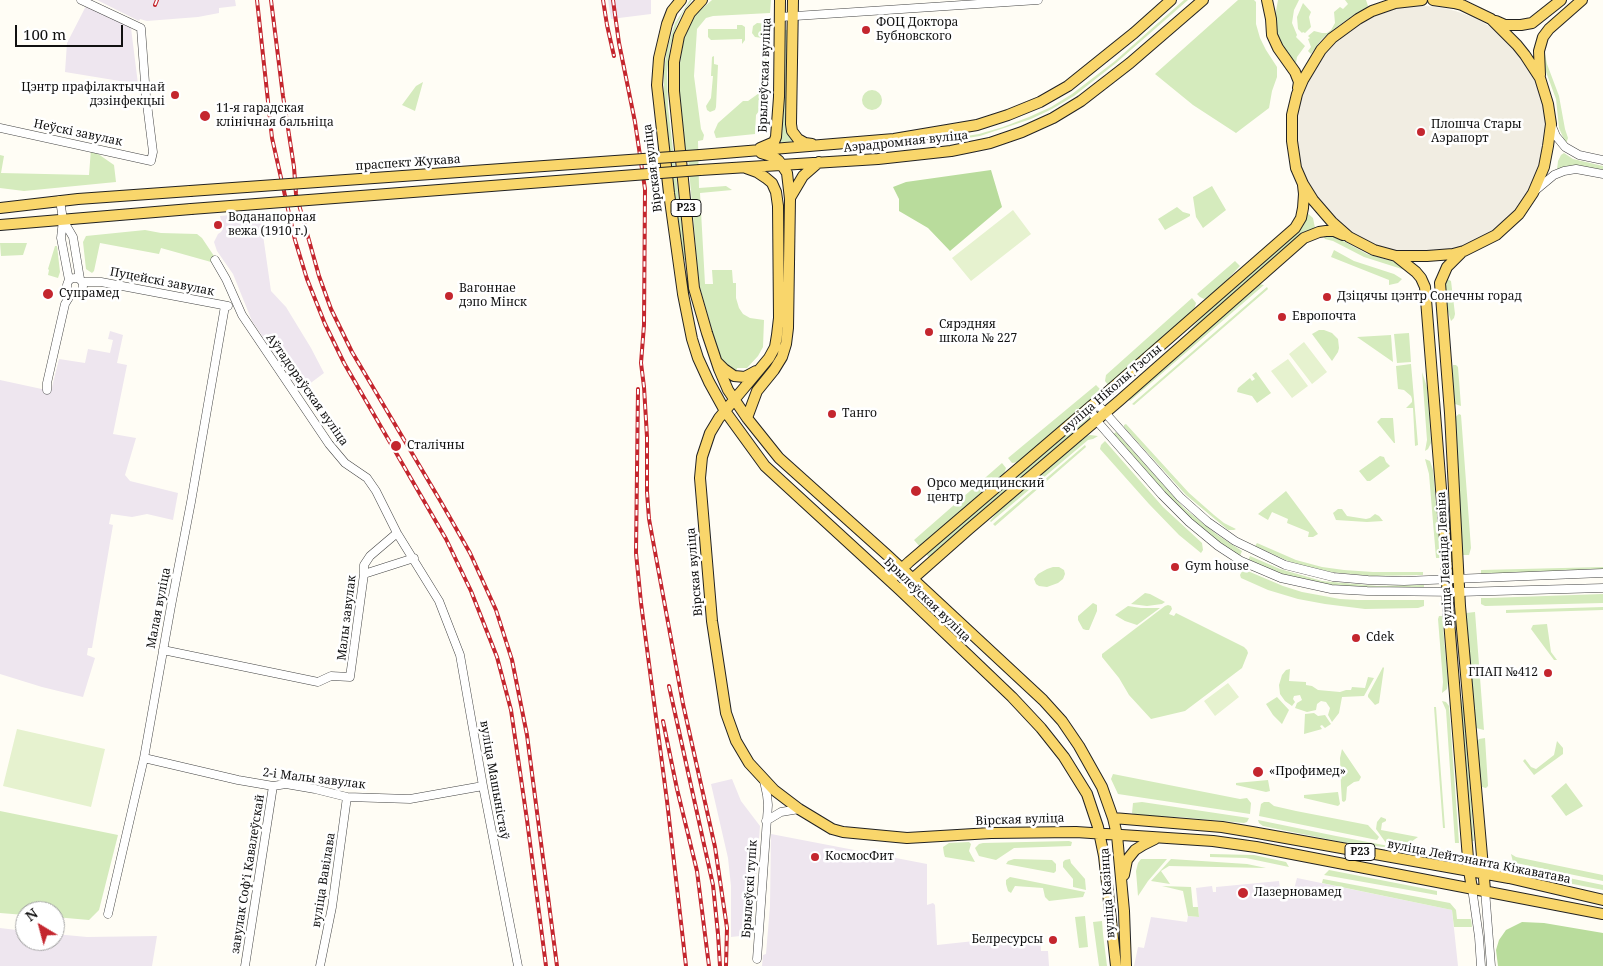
<!DOCTYPE html>
<meta charset="utf-8">
<style>
body{margin:0}
#map{position:relative;width:1603px;height:966px;overflow:hidden;background:#fffdf5;font-family:"Noto Serif",serif}
canvas{display:block}
.north{position:absolute;left:15px;top:901px;width:50px;height:50px;box-sizing:border-box;background:#fff;border:1px solid #a0a0a0;border-radius:50%;rotate:323deg;font-size:14px;font-weight:700;line-height:20px;text-align:center;color:#111}
.north::after{content:'';display:block;margin:auto;width:18px;height:22px;background:#c4262e;clip-path:polygon(50% 0,100% 100%,50% 72%,0 100%)}
.scale{position:absolute;left:15px;top:25px;width:108px;height:22px;box-sizing:border-box;border:2px solid #111;border-top:0;padding-left:6px;font-size:15px;line-height:18px;white-space:nowrap;color:#111;-webkit-text-stroke:4px #fff;paint-order:stroke}
</style>
<div id="map">
<canvas width="1603" height="966"></canvas>
<div class="north">N</div>
<div class="scale">100 m</div>
</div>
<script>
const ctx = document.querySelector('canvas').getContext('2d');
ctx.lineJoin = 'round';
function fill(path, color) { ctx.fillStyle = color; ctx.fill(path, 'evenodd'); }
const poly = rows => new Path2D(rows.map(r => 'M' + r).join(''));
function stroke(path, color, width, dash) { ctx.strokeStyle = color; ctx.lineWidth = width; ctx.lineCap = dash ? 'butt' : 'round'; ctx.setLineDash(dash || []); ctx.stroke(path); }
function drawText(font, color, halo, rows, align = 'center') {
  ctx.font = font + ' "Noto Serif",serif'; ctx.lineWidth = 5; ctx.setLineDash([]); ctx.textBaseline = 'middle'; ctx.strokeStyle = halo; ctx.fillStyle = color; for (const [text, x, y, turn = 0] of rows) {
    ctx.save(); ctx.translate(x, y); ctx.rotate((+turn || 0) * Math.PI / 180); ctx.textAlign = isNaN(turn) ? turn : align; if (halo) ctx.strokeText(text, 0, 0); ctx.fillText(text, 0, 0); ctx.restore();
  }
}
fill(poly([
 [97,0,235,0,236,6,219,8,219,13,198,17,147,21,140,19,139,21],
 [608,0,651,0,651,14,611,19],
 [86,6,131,28,138,84,65,72,67,43],
 [263,212,260,214,271,291,286,307,311,348,324,373,300,391,252,321,233,274,217,251,214,242,218,234,221,232,223,229,220,216],
 [110,331,123,335,117,363,127,365,113,434,136,438,125,475,130,481,178,493,173,520,147,514,132,517,111,514,109,524,113,525,92,648,88,648,87,655,95,658,83,697,42,687,0,674,0,380,51,391,59,359,85,363,88,349,110,353,113,340,108,339],
 [732,779,741,801,760,826,753,924,745,926,746,932,740,933,740,936,731,937,731,886,728,858,711,784],
 [771,834,927,864,927,905,933,903,935,905,937,945,1040,934,1041,951,1048,951,1049,966,762,966,763,955,766,954,770,906],
 [1297,878,1452,910,1458,966,1134,966,1138,947,1144,948,1151,917,1187,922,1188,916,1199,917,1196,888,1212,886,1213,892,1216,892,1216,887,1279,881,1280,889,1277,889,1278,893,1293,893],
 [0,928,25,931,25,941,55,941,55,934,87,937,157,936,152,966,0,966]
]), '#eee6ef');
fill(poly([
 [690,0,692,0,683,12,677,24,670,47,667,73,668,107,686,260,684,260,674,204,664,108,664,70,667,49,675,23],
 [712,0,771,0,770,13,713,16,706,18,697,29,694,76,701,129,704,135,703,140,698,141,699,188,726,186,732,190,700,193,705,284,713,284,712,270,732,270,733,283,736,283,736,298,739,308,743,314,750,318,764,320,763,347,758,356,747,368,737,368,737,372,721,361,699,284,688,158,683,141,679,106,679,69,684,39,690,25,696,14],
 [1184,0,1188,0,1116,63,1074,96,1052,109,1031,119,980,136,930,144,930,142,979,134,1003,127,1029,117,1051,107,1072,94,1115,61],
 [1238,0,1254,0,1256,2,1256,24,1260,38,1266,50,1277,67,1277,77,1272,91,1269,108,1236,133,1193,105,1155,74],
 [1278,0,1299,0,1294,10,1292,23,1297,35,1296,37,1305,46,1297,57,1296,63,1280,44,1275,29,1274,22],
 [1345,0,1366,0,1368,6,1366,9,1355,14,1335,28,1321,40,1311,54,1308,51,1311,47,1308,39,1310,38,1308,36,1314,31,1322,33,1327,33,1331,30,1335,23,1334,12,1340,7,1343,9,1348,4],
 [1303,3,1311,12,1309,17,1311,27,1305,33,1303,32,1302,33,1298,29,1297,17],
 [757,23,770,24,764,104,756,115,755,134,716,138,714,132,718,123,743,101,748,101,762,91,763,38,755,37,752,33,753,26],
 [737,25,742,25,745,27,745,40,742,44,742,39,711,40,708,37,708,29,737,29],
 [784,30,787,30,786,67,788,121,797,141,775,143,779,138,782,130],
 [1544,49,1547,64,1559,96,1565,129,1568,138,1566,144,1559,128,1556,99,1542,61],
 [714,56,714,64,718,65,716,107,715,110,710,112,707,110,706,106,711,98,713,76,711,76,712,57],
 [423,82,415,111,402,105,416,86],
 '862 100a10 10 0 1 1 20 0a10 10 0 1 1-20 0Z',
 [91,149,114,165,116,182,24,191,0,188,0,155,4,156,1,173,89,175],
 [1564,153,1573,159,1603,166,1603,171,1557,170,1558,161,1561,155],
 [1212,186,1226,210,1203,228,1196,217,1193,197],
 [1177,207,1183,212,1190,214,1190,216,1165,230,1158,219],
 [1305,211,1313,218,1315,228,1305,232,1189,334,1188,332,1210,308,1298,228],
 [145,230,161,233,197,234,202,238,214,256,211,262,161,248,159,254,100,243,94,271,92,273,86,269,83,242,86,236],
 [1327,235,1338,238,1367,254,1395,262,1407,269,1405,270,1364,257,1333,241,1325,239,1323,236],
 [0,243,27,243,23,255,1,256],
 [55,246,57,246,60,272,58,278,48,275,49,270,48,269],
 [1334,250,1354,261,1394,274,1402,279,1398,283,1389,285,1389,280,1331,257],
 [1235,261,1240,266,1225,282,1208,297,1204,299,1200,297,1197,294],
 [1447,279,1451,281,1455,314,1454,318,1451,321,1444,299,1443,287],
 [1259,284,1264,285,1130,401,1127,398],
 [1267,287,1268,289,1134,405,1132,404],
 [1192,298,1196,303,1194,310,1108,385,1105,381,1106,375],
 [1319,330,1324,330,1332,333,1338,339,1339,348,1338,352,1332,361,1312,334],
 [1409,333,1411,362,1397,363,1394,334],
 [1391,335,1393,362,1357,337],
 [1411,364,1418,445,1415,446,1413,408,1406,408,1412,402,1412,399,1411,396,1404,390,1398,389,1396,366],
 [1453,365,1456,365,1458,367,1461,406,1452,403,1451,394],
 [1256,372,1271,393,1257,403,1252,396,1237,392,1238,388,1250,378,1252,381,1255,379,1252,375],
 [1422,372,1427,387,1431,443,1428,449,1425,451,1427,440],
 [1096,385,1101,390,1019,462,1012,463,1008,458],
 [1459,414,1461,415,1471,548,1469,555,1463,555,1459,507,1454,418],
 [1088,415,1090,417,1089,419,929,557,926,554],
 [1381,418,1393,418,1395,443,1394,443,1377,422],
 [1126,424,1189,493,1214,515,1224,523,1236,529,1234,530,1228,530,1186,495,1124,427,1124,425],
 [1116,432,1184,508,1219,536,1242,551,1240,556,1218,542,1183,513,1112,435],
 [1090,435,1098,436,1093,439,1088,440,991,522,990,521,1004,504,1084,437],
 [1105,441,1163,507,1202,543,1203,550,1201,553,1179,535,1149,504,1100,449,1101,445],
 [1085,445,1086,447,995,526,993,524],
 [1380,456,1384,457,1386,462,1390,466,1370,481,1367,481,1359,471],
 [1425,459,1430,461,1433,470,1441,558,1436,558,1429,474],
 [1002,463,1006,468,1004,474,920,547,914,540],
 [1286,491,1318,534,1313,537,1308,537,1309,532,1287,523,1288,519,1272,512,1268,520,1258,514],
 [1338,509,1342,509,1347,516,1366,519,1370,518,1375,514,1379,516,1383,521,1367,522,1336,520,1333,513],
 [1257,543,1296,560,1322,567,1344,570,1373,572,1423,572,1423,575,1372,576,1330,572,1290,562,1255,546],
 [1250,556,1280,569,1322,581,1377,586,1424,585,1424,587,1402,588,1344,586,1327,587,1274,573,1248,561],
 [1053,567,1059,567,1064,570,1065,574,1063,579,1058,583,1047,587,1039,586,1036,584,1034,579,1038,574,1047,569],
 [1603,567,1603,570,1481,575,1481,570],
 [1243,569,1283,586,1302,592,1340,599,1358,600,1424,600,1424,606,1418,608,1365,609,1325,604,1298,599,1268,590,1241,578,1240,575],
 [1145,593,1150,594,1165,602,1162,604,1147,606,1131,604],
 [1603,594,1603,603,1485,606,1481,604,1481,598,1489,598],
 [1093,603,1097,605,1097,611,1089,630,1086,630,1083,629,1078,620,1078,616],
 [1168,605,1171,606,1172,609,1169,614,1174,616,1176,613,1244,647,1247,650,1248,653,1242,668,1185,711,1151,719,1129,695,1119,678,1102,657,1102,654,1165,606],
 [1128,606,1141,608,1160,608,1137,625,1125,621,1115,615],
 [1603,607,1603,610,1506,613,1506,610],
 [1475,612,1484,730,1476,728,1474,724,1466,613],
 [1452,615,1454,615,1460,693,1464,711,1474,841,1472,841,1466,769,1462,753],
 [1439,616,1442,616,1448,682,1447,689,1442,693,1443,682,1438,619],
 [1547,624,1551,652,1557,660,1554,660,1531,629,1533,625],
 [1383,667,1384,668,1379,703,1375,705,1368,697,1368,695],
 [1290,669,1289,681,1306,682,1306,685,1312,686,1318,690,1340,692,1346,690,1351,690,1352,687,1365,688,1368,677,1374,678,1364,696,1342,697,1339,713,1332,722,1328,715,1330,708,1326,702,1321,701,1317,704,1316,710,1307,712,1295,708,1297,703,1302,700,1300,695,1294,696,1293,699,1295,702,1292,706,1285,701,1280,694,1279,685,1282,675,1286,670],
 [1277,697,1289,710,1282,724,1273,715,1266,704],
 [1442,701,1446,702,1449,706,1459,843,1455,843,1446,710],
 [1434,707,1436,707,1445,828,1443,828],
 [1314,713,1318,716,1325,715,1331,724,1325,728,1322,725,1320,726,1322,729,1304,734,1305,714],
 [1485,738,1488,786,1486,788,1482,787,1478,773,1476,743,1479,739],
 [1557,741,1563,748,1563,754,1534,775,1523,761,1525,759,1531,767,1536,769,1554,755],
 [1342,749,1361,777,1359,781,1354,782,1347,787,1346,800,1344,802,1342,801,1341,786,1340,758],
 [1113,774,1240,799,1247,798,1251,803,1250,814,1118,794,1111,779],
 [1268,780,1270,791,1266,792,1236,785,1236,783],
 [1566,783,1583,806,1566,816,1551,796],
 [1338,792,1340,804,1338,806,1304,798,1304,795],
 [1142,802,1249,818,1247,822,1244,823,1179,817,1140,816,1132,813,1133,803],
 [1264,802,1269,802,1274,806,1296,811,1368,825,1379,837,1377,840,1259,816,1261,804],
 [0,811,118,835,99,910,89,920,55,917,55,911,25,911,25,915,0,913],
 [1381,817,1386,819,1386,821,1382,823,1381,830,1418,837,1405,846,1386,843,1376,829,1377,822],
 [1258,820,1336,836,1394,847,1393,848,1347,843,1292,832,1263,826,1259,823],
 [1069,841,1072,842,1071,846,1014,848,996,860,979,856,975,848,979,844,983,843],
 [969,842,971,844,969,851,975,862,945,857,944,854,943,847,949,843],
 [1210,854,1254,855,1286,862,1289,867,1246,858,1210,857],
 [1511,854,1516,857,1603,875,1603,881,1516,863,1513,862],
 [1014,859,1052,860,1056,864,1056,871,1054,873,1006,864,1008,861],
 [1070,859,1071,863,1085,879,1086,890,1073,887,1073,879,1063,867,1063,862,1065,860],
 [1141,859,1167,859,1148,881,1138,896,1136,871,1138,863],
 [1171,859,1247,864,1266,868,1169,866,1161,871,1170,884,1151,881],
 [1515,867,1603,885,1603,890,1513,872],
 [1329,870,1437,891,1437,895,1324,875],
 [1010,877,1085,892,1083,897,1049,901,1045,897,1043,888,1015,886,1011,893,1008,891,1006,884,1006,880],
 [1323,879,1450,903,1456,910,1457,919,1471,919,1472,927,1454,927,1452,910,1322,883],
 [1162,886,1191,887,1193,907,1198,907,1199,917,1188,916,1183,891],
 [1085,916,1088,947,1079,948,1075,917],
 [1102,921,1103,934,1107,966,1099,966,1093,922]
]), '#d5ebbd');
fill(poly([
 [991,170,1002,207,950,251,928,228,899,211,899,199,893,187,906,182],
 [1522,922,1544,923,1603,933,1603,966,1498,966,1496,950,1499,940,1506,930]
]), '#b9dc9c');
fill(poly([
 [1013,210,1031,234,971,281,952,258],
 [1304,342,1327,372,1312,384,1289,354],
 [1288,359,1308,386,1292,398,1271,371],
 [1228,683,1239,697,1215,716,1204,701],
 [17,729,105,749,91,807,3,786]
]), '#e6f2cf');
fill(poly([
 '1296 131a125 125 0 1 1 250 0a125 125 0 1 1-250 0Z'
]), '#f1ede2');
const minor = poly([
 [780,17,1038,0],
 [1551,124,1556,136,1565,147,1579,155,1603,160],
 [0,128,151,161,153,152,146,96,141,28,81,0],
 [1536,190,1554,175,1564,171,1576,169,1603,174],
 [60,200,63,220,61,238,69,280],
 [63,220,73,237,80,279],
 [215,260,226,279,242,315,329,444,345,463,367,478,376,491,397,533,439,601,460,655,483,786,518,966],
 '67 286a8 8 0 1 1 16 0a8 8 0 1 1-16 0Z',
 [83,282,101,282,228,306],
 [47,390,47,383,65,304,71,294],
 [1603,573,1404,581,1368,580,1333,577,1285,565,1235,541,1208,522,1180,497,1100,407,1092,406,1092,412,1096,420,1162,495,1189,522,1218,546,1241,561,1281,578,1331,589,1367,591,1459,592,1603,588],
 [364,574,414,558],
 [163,650,318,682,331,676,350,677,364,574,364,565,370,556,397,533],
 [144,758,238,780,273,786,286,784,315,789,347,797,410,799,483,786],
 [766,821,781,812,799,809],
 [1472,888,1479,937,1481,966],
 [1485,890,1491,966],
 [108,914,144,758,171,606,191,502,225,306],
 [757,959,768,805,767,795,764,781],
 [245,966,273,786],
 [320,966,332,907,347,797]
]);
const major = poly([
 [681,0,672,11,667,24,659,58,657,85,669,193,683,294,692,339,698,358,709,382,725,411,765,466,900,590,1012,697,1041,728,1064,757,1087,794,1098,827,1104,856,1116,966],
 [702,0,690,13,679,36,674,62,674,91,694,288,707,333,719,369,728,390,747,418,779,458,886,554,1043,700,1062,721,1079,746,1102,787,1113,818,1117,835,1124,911,1126,966],
 [793,0,791,124,792,131,798,139,805,143,812,144],
 [1267,0,1271,19,1272,35,1278,48,1295,72,1299,82,1298,88],
 [1422,0,1395,3,1372,11,1358,19,1332,38,1321,50,1303,80,1297,94,1292,115,1292,141,1296,168,1303,184,1313,200,1332,222,1349,237,1374,250,1396,256,1427,256,1453,254,1464,251,1496,235,1519,214,1533,193,1544,167,1548,146,1551,124,1548,104,1540,78,1525,55,1517,45,1491,19,1462,5,1454,3,1433,0],
 [1496,21,1505,25,1521,25,1532,23,1561,0],
 [1540,75,1539,51,1543,37,1549,29,1582,0],
 [760,148,774,142,776,137,779,97,780,0],
 [700,155,894,139,977,125,1008,115,1040,102,1068,86,1134,33,1171,0],
 [746,168,757,172,766,178,772,183,776,192,778,206,779,318,777,335,775,347,769,358,719,418,710,433,702,457,700,478,712,621,726,713,736,741,749,763,774,790,799,809,832,829,843,832,907,838,991,833,1076,832,1213,841,1256,847,1603,914],
 [700,170,878,159,951,151,990,143,1022,132,1053,118,1081,101,1130,63,1203,0],
 [790,198,803,176,819,162],
 [0,208,78,199,190,191],
 [0,225,191,209],
 [1461,253,1447,267,1440,283,1450,413,1460,606,1485,890],
 [1396,256,1416,272,1421,278,1425,287,1446,552,1448,608,1469,871,1472,888],
 [717,362,724,369,734,376,745,377,756,371],
 [747,418,757,391,774,370,782,357,786,344,788,328,790,199,787,173,779,161,774,157,761,153],
 [890,580,909,562,1103,396,1295,228,1301,218,1303,208,1304,194,1303,185],
 [900,590,969,529,1119,401,1304,238,1319,232,1326,231,1334,231,1343,235],
 [1113,818,1222,827,1252,832,1509,878,1603,900],
 [1124,875,1127,860,1135,850,1143,845,1155,839]
]);
stroke(minor, '#444', 9);
stroke(major, '#222', 12);
stroke(minor, '#fff', 8);
stroke(major, '#f9d66b', 10);
const rail = poly([
 [257,0,272,138,295,240,307,279,325,324,344,363,446,539,471,591,497,657,511,710,527,820,546,966],
 [271,0,283,96,294,167,296,194,319,276,331,309,352,352,441,502,470,553,496,610,512,660,527,735,557,966],
 [603,0,607,25,614,56],
 [613,0,619,43,635,122,645,189,644,325,641,363,644,387,647,437,647,492,649,519,683,704,715,847,727,928,726,966],
 [155,5,157,0],
 [638,389,636,553,641,603,667,801,686,966],
 [669,686,713,885,718,934,720,966],
 [663,721,677,789,697,871,709,966]
]);
stroke(rail, '#c4262e', 4);
stroke(rail, '#fff', 2, [5.5]);
const majorBridge = poly([
 [190,191,700,155],
 [191,209,700,170]
]);
stroke(majorBridge, '#222', 12, []);
stroke(majorBridge, '#f9d66b', 10);
for (const [x, y, r, color] of [
 [866,30,5,"#c4262e"],
 [175,95,5,"#c4262e"],
 [205,116,6,"#c4262e"],
 [1421,132,5,"#c4262e"],
 [218,225,5,"#c4262e"],
 [48,294,6,"#c4262e"],
 [449,296,5,"#c4262e"],
 [1327,297,5,"#c4262e"],
 [1282,317,5,"#c4262e"],
 [929,332,5,"#c4262e"],
 [832,414,5,"#c4262e"],
 [396,446,6,"#c4262e"],
 [916,491,6,"#c4262e"],
 [1175,567,5,"#c4262e"],
 [1356,638,5,"#c4262e"],
 [1548,673,5,"#c4262e"],
 [1258,772,6,"#c4262e"],
 [815,857,5,"#c4262e"],
 [1243,893,6,"#c4262e"],
 [1053,940,5,"#c4262e"]
]) { const dot = new Path2D(); dot.arc(x, y, r, 0, 2 * Math.PI); ctx.fillStyle = color; ctx.fill(dot); stroke(dot, '#fff', 2); }
for (const [x, y, w] of [
 [686,208,30],
 [1360,852,30]
]) { const box = new Path2D(); box.roundRect(x - w / 2, y - 8.5, w, 17, 4); ctx.fillStyle = '#fff'; ctx.fill(box); stroke(box, '#111', 1); }
drawText('bold 11px', '#111', null, [
 ["Р23",686,208],
 ["Р23",1360,852]
]);
drawText('12px', '#111', '#fff', [
 ["ФОЦ Доктора",876,23],
 ["Бубновского",876,37],
 ["Цэнтр прафілактычнай",165,88,"right"],
 ["дэзінфекцыі",165,102,"right"],
 ["11-я гарадская",216,109],
 ["клінічная бальніца",216,123],
 ["Плошча Стары",1431,125],
 ["Аэрапорт",1431,139],
 ["Воданапорная",228,218],
 ["вежа (1910 г.)",228,232],
 ["Вагоннае",459,289],
 ["дэпо Мінск",459,303],
 ["Супрамед",59,294],
 ["Дзіцячы цэнтр Сонечны горад",1337,297],
 ["Европочта",1292,317],
 ["Сярэдняя",939,325],
 ["школа № 227",939,339],
 ["Танго",842,414],
 ["Сталічны",407,446],
 ["Орсо медицинский",927,484],
 ["центр",927,498],
 ["Gym house",1185,567],
 ["Cdek",1366,638],
 ["ГПАП №412",1538,673,"right"],
 ["«Профимед»",1269,772],
 ["КосмосФит",825,857],
 ["Лазерновамед",1254,893],
 ["Белресурсы",1043,940,"right"]
], 'left');
drawText('12px', '#111', '#fff', [
 ["Брылеўская вуліца",765,75,-88],
 ["Неўскі завулак",78,133,12],
 ["Аэрадромная вуліца",906,142,-6],
 ["праспект Жукава",408,163,-4],
 ["Вірская вуліца",653,168,-97],
 ["Пуцейскі завулак",162,282,11],
 ["вуліца Ніколы Тэслы",1112,389,-41],
 ["Аўтадораўская вуліца",307,390,55],
 ["вуліца Леаніда Левіна",1445,559,-93],
 ["Вірская вуліца",695,572,-95],
 ["Брылеўская вуліца",927,600,44],
 ["Малая вуліца",159,608,-79],
 ["Малы завулак",347,618,-83],
 ["2-і Малы завулак",314,779,7],
 ["вуліца Машыністаў",494,780,80],
 ["Вірская вуліца",1020,820,-2],
 ["вуліца Лейтэнанта Кіжаватава",1479,862,11],
 ["завулак Софʼі Кавалеўскай",248,874,-81],
 ["вуліца Вавілава",324,880,-81],
 ["Брылеўскі тупік",750,889,-86],
 ["вуліца Казінца",1108,893,-94]
]);
</script>
